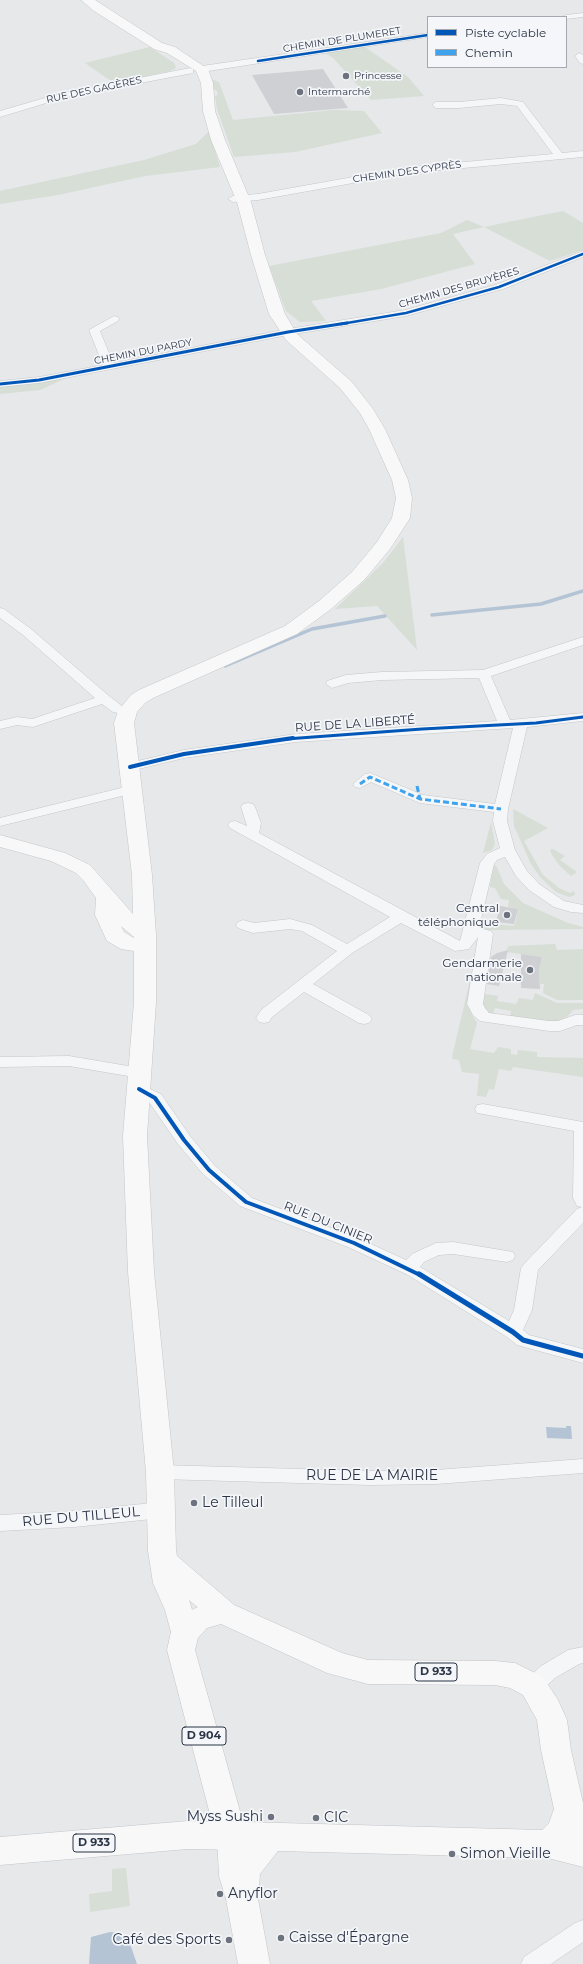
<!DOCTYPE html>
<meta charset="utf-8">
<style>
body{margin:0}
#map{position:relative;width:583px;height:1964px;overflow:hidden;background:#e6e8ea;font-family:Montserrat,sans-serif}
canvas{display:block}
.legend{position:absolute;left:427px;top:16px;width:140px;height:52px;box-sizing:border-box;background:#f4f6f9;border:1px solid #a4a8b1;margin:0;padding:5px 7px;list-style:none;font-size:12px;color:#2b3445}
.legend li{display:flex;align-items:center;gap:8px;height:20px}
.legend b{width:20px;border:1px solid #a4a8b1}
</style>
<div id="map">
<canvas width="583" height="1964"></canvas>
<ul class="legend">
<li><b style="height:5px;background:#0057b8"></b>Piste cyclable</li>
<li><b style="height:5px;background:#3ea3ec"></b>Chemin</li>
</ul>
</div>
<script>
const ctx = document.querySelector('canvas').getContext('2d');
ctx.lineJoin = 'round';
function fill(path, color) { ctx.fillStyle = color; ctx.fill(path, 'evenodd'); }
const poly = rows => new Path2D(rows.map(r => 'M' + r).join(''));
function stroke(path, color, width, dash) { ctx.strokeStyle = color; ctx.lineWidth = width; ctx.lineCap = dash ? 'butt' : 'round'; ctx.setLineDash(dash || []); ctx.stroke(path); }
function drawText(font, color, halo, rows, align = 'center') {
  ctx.font = font + ' Montserrat,sans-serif'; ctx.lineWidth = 3.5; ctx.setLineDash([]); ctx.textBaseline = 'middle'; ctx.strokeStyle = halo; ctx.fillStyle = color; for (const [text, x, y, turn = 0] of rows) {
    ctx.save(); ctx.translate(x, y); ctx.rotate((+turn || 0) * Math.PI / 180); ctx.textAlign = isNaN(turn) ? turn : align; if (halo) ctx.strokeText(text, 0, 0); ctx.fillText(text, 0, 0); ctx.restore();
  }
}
fill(poly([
 [150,47,174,63,176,68,170,71,114,83,85,63],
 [365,47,408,77,424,96,371,100,333,58,325,53],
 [211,79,219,82,233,120,334,110,364,111,382,133,295,152,234,157,217,109,215,96,218,95,217,91,213,89],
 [209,131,220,167,145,176,58,195,0,204,0,191,144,160,196,144],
 [563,211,583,223,583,250,550,261,484,227,453,234,475,264,381,289,311,301,326,321,300,322,286,311,269,266,441,233,467,220,484,227],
 [64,379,40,390,0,394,0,386],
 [403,537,417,650,377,606,335,609,383,563],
 [513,809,548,828,524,841,543,875,559,888,570,893,574,891,575,894,573,896,569,897,556,892,540,877,531,864,514,826],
 [491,822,495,844,492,850,483,853],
 [553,849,565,856,560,860,577,872,571,876,560,866,552,855,550,850],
 [496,865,504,884,523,903,568,923,583,927,583,929,489,930,482,928,480,923,513,926,515,924,518,909,508,907,509,900,501,899,495,888,490,887,493,867],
 [555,944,557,950,583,949,583,1000,557,1000,543,993,544,984,540,984,539,970,542,957,507,952,508,946],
 [470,980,474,988,470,1008,471,1013,477,1023,470,1049,494,1053,498,1047,511,1049,511,1054,517,1055,518,1050,537,1052,537,1057,583,1058,583,1077,513,1067,511,1071,499,1069,494,1090,489,1089,486,1097,477,1096,479,1074,462,1072,459,1060,453,1059,452,1057],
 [535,993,557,1003,583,1003,583,1009,573,1010,568,1016,558,1022,510,1017,511,1011,495,1008,493,1014,485,1013,481,1008,485,994,498,996,497,1001,516,1004,519,998,533,1000],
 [126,1868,130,1906,90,1912,89,1894,112,1891,112,1869]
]), '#d6ded6');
fill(poly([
 [566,1426,571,1426,572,1439,547,1438,546,1427,566,1428],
 [110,1932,121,1933,129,1941,137,1964,89,1964,91,1937]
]), '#b4c4d5');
stroke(poly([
 [432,615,541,604,583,591],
 [225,666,312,629,385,616]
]), '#b4c4d5', 3.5);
fill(poly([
 [323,69,348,108,274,114,252,75],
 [500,906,518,909,514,924,496,922],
 [508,950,499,986,487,984,491,957,497,953],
 [521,954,542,957,539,970,540,989,521,988]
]), '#ced0d3');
const street = poly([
 [583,13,583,17,566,19,566,17,562,17,566,15,583,13],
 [428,33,428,37,202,72,198,69,202,66,428,33],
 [579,53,583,55,583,64,580,63,575,56,579,53],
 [190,68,193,69,193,73,66,97,0,117,0,111,62,93,190,68],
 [501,98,523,102,562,153,583,151,583,157,409,173,258,200,233,202,228,199,233,196,258,194,409,167,553,154,517,106,501,104,459,108,436,108,432,105,436,102,459,102,501,98],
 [583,251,583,257,503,289,406,316,288,335,39,383,0,387,0,381,39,377,103,365,89,330,114,316,118,317,119,319,118,321,100,331,113,363,288,329,405,310,495,285,583,251],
 [0,608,4,609,31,629,109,696,122,706,133,708,135,711,133,714,128,715,113,712,102,704,33,727,17,725,0,729,0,721,17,717,32,719,95,698,23,635,0,618,0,608],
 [583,637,583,645,491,676,510,720,583,713,583,721,527,727,508,809,507,821,515,850,527,871,539,884,564,901,583,905,583,913,571,912,554,907,529,890,516,876,505,857,497,860,494,864,479,928,491,931,493,934,483,1004,485,1008,489,1013,549,1021,558,1021,575,1015,583,1015,583,1025,577,1025,560,1031,549,1031,480,1021,473,1015,467,1004,478,937,469,949,455,951,401,923,352,953,313,984,369,1015,372,1019,369,1023,364,1024,359,1023,304,992,272,1017,269,1022,264,1023,259,1022,256,1018,261,1010,337,951,302,931,290,929,253,933,238,928,236,925,238,922,243,920,254,923,290,919,312,925,347,944,390,917,230,828,228,825,230,822,235,821,247,826,241,807,243,804,248,803,253,804,255,807,261,823,259,833,460,941,480,863,487,854,500,848,493,821,494,812,420,803,371,782,360,788,355,787,353,784,365,774,370,773,423,795,495,804,513,728,296,742,184,758,130,771,125,770,123,767,125,764,184,750,296,734,497,721,479,678,382,680,348,683,332,688,326,684,327,681,346,675,382,672,483,670,583,637],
 [133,785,138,786,140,789,138,792,0,826,0,818,133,785],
 [69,1056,140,1068,146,1069,148,1073,146,1077,140,1078,69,1066,0,1067,0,1057,69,1056],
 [139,1084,161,1094,190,1136,215,1166,252,1198,360,1239,406,1260,412,1254,436,1243,453,1242,513,1252,515,1256,513,1260,507,1262,453,1254,439,1255,424,1262,420,1267,509,1321,514,1310,521,1268,524,1264,577,1209,582,1207,577,1206,573,1198,574,1131,483,1114,477,1113,475,1109,477,1105,483,1104,583,1122,583,1223,538,1270,532,1310,523,1330,529,1335,583,1349,583,1363,517,1345,507,1337,408,1275,348,1247,240,1206,203,1174,178,1144,149,1102,133,1093,131,1089,133,1085,139,1084],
 [583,1459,583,1473,436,1484,370,1485,160,1479,153,1477,151,1472,153,1467,160,1465,370,1471,436,1470,583,1459],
 [162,1502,169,1505,171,1510,169,1515,162,1518,74,1527,0,1531,0,1515,74,1511,162,1502],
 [583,1647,583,1663,579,1664,555,1678,540,1692,533,1695,526,1692,523,1686,526,1680,541,1666,568,1650,583,1647],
 [583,1920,583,1942,551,1964,521,1964,524,1957,575,1923,583,1920]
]);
const secondary = poly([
 [81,0,95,0,162,43,175,47,208,69,213,83,215,111,225,140,251,202,265,255,285,314,297,334,352,382,373,409,385,429,408,480,412,498,410,518,390,549,364,580,331,609,297,634,153,698,145,703,137,712,134,723,152,875,156,935,156,1002,147,1136,154,1272,174,1472,176,1551,177,1556,233,1604,237,1612,233,1620,223,1624,213,1620,189,1600,199,1632,195,1641,185,1644,175,1641,171,1632,165,1610,153,1583,148,1551,146,1472,128,1272,123,1136,134,1002,134,951,121,949,107,941,95,915,96,898,83,880,76,873,51,861,0,847,0,835,65,853,90,865,133,914,132,875,114,723,118,711,131,695,139,690,285,626,319,601,352,572,377,542,392,518,396,498,392,480,369,429,360,413,340,388,286,340,269,314,251,255,237,202,211,140,203,111,201,83,196,71,167,53,154,49,94,11,81,0],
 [121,926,134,937,134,938,124,932,121,926],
 [232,1821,243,1825,247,1835,251,1876,258,1899,270,1964,238,1964,226,1899,219,1876,217,1835,221,1825,232,1821]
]);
const primary = poly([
 [223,1600,342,1653,368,1660,495,1661,515,1663,543,1677,558,1700,567,1720,571,1750,583,1803,583,1867,548,1858,278,1851,260,1874,258,1899,253,1909,242,1914,231,1909,226,1899,229,1869,241,1850,188,1849,0,1865,0,1837,188,1821,212,1822,167,1650,171,1632,175,1623,187,1612,207,1603,223,1600],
 [221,1624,327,1673,368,1684,495,1685,510,1688,523,1695,537,1720,541,1750,554,1809,549,1823,542,1830,243,1822,195,1650,198,1638,207,1628,221,1624]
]);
stroke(street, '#c4c6c8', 1);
stroke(secondary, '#c4c6c8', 1);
stroke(primary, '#c2c5c8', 1);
fill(street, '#f5f6f7');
fill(secondary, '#f8f8f8');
fill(primary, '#f8f8f8');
stroke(poly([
 [360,784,370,777,420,799,501,809],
 [417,786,420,799]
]), '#3ea3ec', 3, [6, 3]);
stroke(poly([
 [258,61,428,35],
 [341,324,406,313,499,287,583,254]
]), '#0057b8', 2.5);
stroke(poly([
 [0,384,39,380,288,332,347,323],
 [286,739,422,729,536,723,583,717]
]), '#0057b8', 3);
stroke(poly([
 [130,767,184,754,293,738],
 [139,1089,155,1098,184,1140,209,1170,246,1202,354,1243,420,1275]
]), '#0057b8', 4);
stroke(poly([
 [419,1274,513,1332,523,1340,583,1356]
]), '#0057b8', 5);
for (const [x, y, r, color] of [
 [346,76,4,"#6c737f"],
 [300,92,4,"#6c737f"],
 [507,915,4,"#6c737f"],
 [530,970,4,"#6c737f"],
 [194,1503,4,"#6c737f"],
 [271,1817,4,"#6c737f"],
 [316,1818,4,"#6c737f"],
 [452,1854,4,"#6c737f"],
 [220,1894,4,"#6c737f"],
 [281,1938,4,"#6c737f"],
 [229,1940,4,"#6c737f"]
]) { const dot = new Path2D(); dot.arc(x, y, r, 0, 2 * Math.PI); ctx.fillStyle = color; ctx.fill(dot); stroke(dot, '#f4f6f9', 1.5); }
drawText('10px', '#2b3445', '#f4f6f9', [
 ["CHEMIN DE PLUMERET",342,40,-9],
 ["RUE DES GAGÈRES",94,90,-12],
 ["CHEMIN DES CYPRÈS",407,172,-8],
 ["CHEMIN DES BRUYÈRES",459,288,-16],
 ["CHEMIN DU PARDY",143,352,-11]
]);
drawText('10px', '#2b3445', '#f4f6f9', [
 ["Princesse",354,76],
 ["Intermarché",308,92]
], 'left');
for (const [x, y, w] of [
 [436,1672,42],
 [204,1736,44],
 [94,1843,42]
]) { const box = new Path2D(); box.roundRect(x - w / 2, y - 9, w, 18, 3); ctx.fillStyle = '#f4f6f9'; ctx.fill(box); stroke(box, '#2b3445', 1); }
drawText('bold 11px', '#2b3445', null, [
 ["D 933",436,1672],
 ["D 904",204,1736],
 ["D 933",94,1843]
]);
drawText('12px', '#2b3445', '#f4f6f9', [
 ["RUE DE LA LIBERTÉ",355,724,-4],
 ["RUE DU CINIER",328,1223,22]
]);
drawText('12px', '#2b3445', '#f4f6f9', [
 ["Central",499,908],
 ["téléphonique",499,922],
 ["Gendarmerie",522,963],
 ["nationale",522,977]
], 'right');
drawText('14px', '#2b3445', '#f4f6f9', [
 ["RUE DE LA MAIRIE",372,1476],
 ["RUE DU TILLEUL",81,1517,-5]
]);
drawText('14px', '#2b3445', '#f4f6f9', [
 ["Le Tilleul",202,1503],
 ["Myss Sushi",263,1817,"right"],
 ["CIC",324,1818],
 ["Simon Vieille",460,1854],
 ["Anyflor",228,1894],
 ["Caisse d'Épargne",289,1938],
 ["Café des Sports",221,1940,"right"]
], 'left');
</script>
